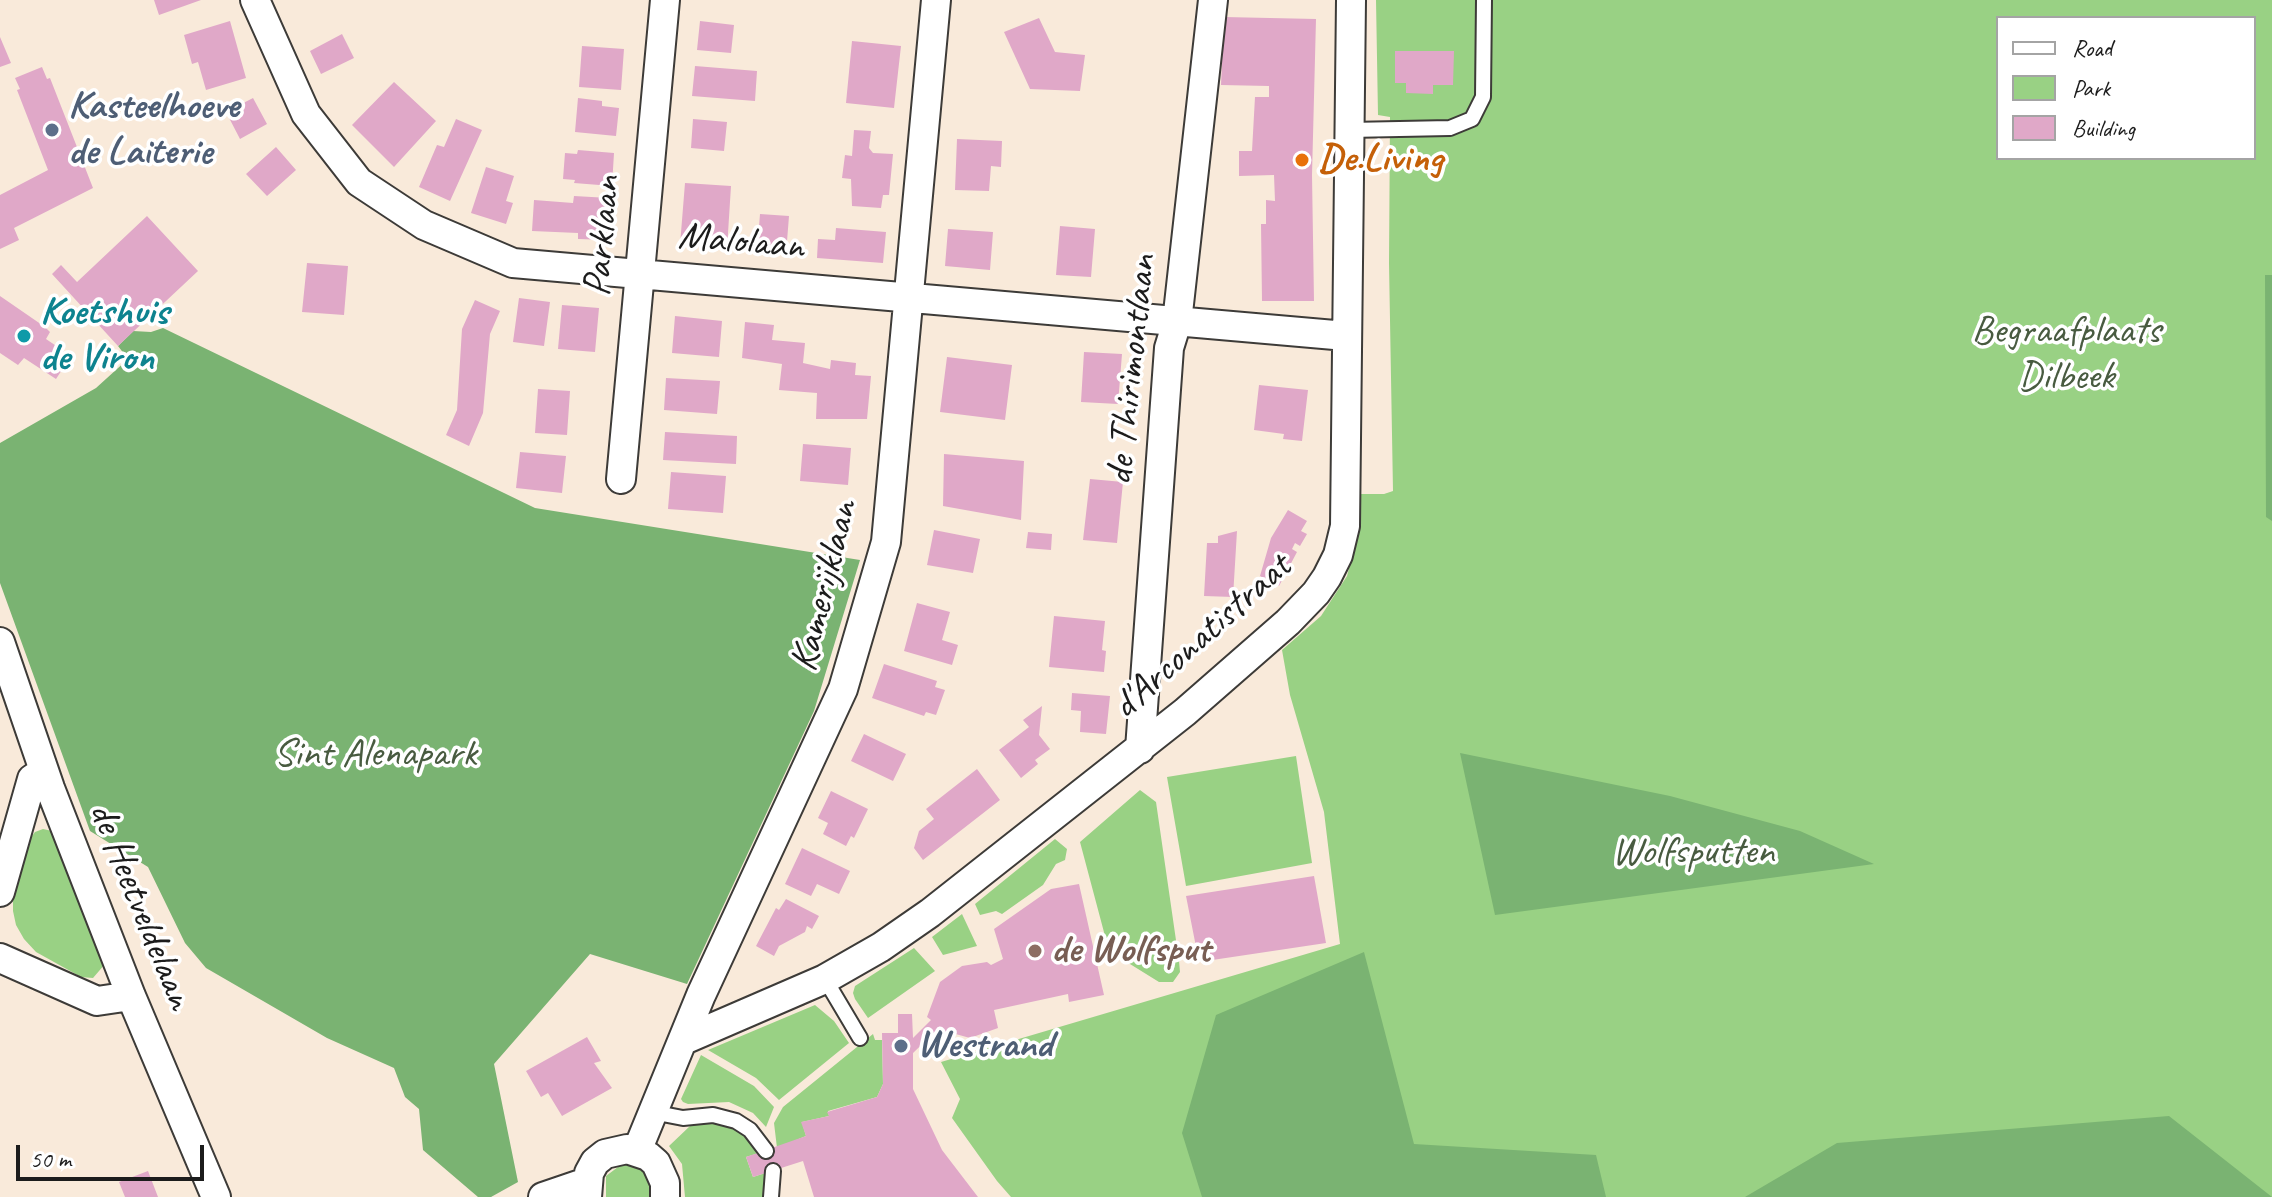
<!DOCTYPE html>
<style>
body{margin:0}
#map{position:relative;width:2272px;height:1197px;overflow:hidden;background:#f9eada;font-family:Caveat,sans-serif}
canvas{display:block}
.legend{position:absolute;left:1996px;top:16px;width:260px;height:144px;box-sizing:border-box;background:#fff;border:2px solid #a4a4a4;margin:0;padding:10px 14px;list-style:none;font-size:24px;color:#1c1c1c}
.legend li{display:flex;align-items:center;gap:16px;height:40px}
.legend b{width:40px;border:2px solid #a4a4a4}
.scale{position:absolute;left:16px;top:1145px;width:188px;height:36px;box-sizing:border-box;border:4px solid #1c1c1c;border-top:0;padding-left:10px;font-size:24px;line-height:28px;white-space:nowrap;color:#1c1c1c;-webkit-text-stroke:6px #fff;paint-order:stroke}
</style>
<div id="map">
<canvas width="2272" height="1197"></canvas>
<ul class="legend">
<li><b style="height:10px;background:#fff"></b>Road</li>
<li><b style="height:22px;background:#99d184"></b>Park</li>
<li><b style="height:22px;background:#e0a8c8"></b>Building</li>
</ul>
<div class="scale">50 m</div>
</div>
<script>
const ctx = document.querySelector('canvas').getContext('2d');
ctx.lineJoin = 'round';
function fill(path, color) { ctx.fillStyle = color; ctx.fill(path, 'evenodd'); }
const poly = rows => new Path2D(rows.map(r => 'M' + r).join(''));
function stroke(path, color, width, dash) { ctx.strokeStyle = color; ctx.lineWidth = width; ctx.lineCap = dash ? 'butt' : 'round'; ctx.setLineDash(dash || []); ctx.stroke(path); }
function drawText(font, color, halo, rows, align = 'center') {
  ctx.font = font + ' Caveat,sans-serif'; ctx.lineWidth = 7; ctx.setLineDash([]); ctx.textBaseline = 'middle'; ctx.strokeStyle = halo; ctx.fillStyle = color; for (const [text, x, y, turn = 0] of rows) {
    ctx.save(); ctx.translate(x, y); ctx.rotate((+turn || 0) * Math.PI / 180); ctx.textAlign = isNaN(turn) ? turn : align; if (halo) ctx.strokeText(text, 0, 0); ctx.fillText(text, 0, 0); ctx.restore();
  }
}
fill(poly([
 [1376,0,2272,0,2272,1197,1011,1197,997,1181,952,1118,960,1099,941,1062,1340,944,1324,812,1290,695,1282,650,1321,616,1347,576,1354,549,1359,496,1361,494,1384,494,1393,491,1389,263,1390,117,1378,115],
 [1998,18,2254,18,2254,158,1998,158],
 [1296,756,1312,863,1186,886,1167,777],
 [1140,790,1156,802,1179,961,1180,972,1173,982,1159,982,1109,951,1080,842],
 [43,829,52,831,105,964,93,978,81,977,36,952,24,939,16,925,13,911,13,893,29,840,35,832],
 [1055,839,1067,849,1065,860,1056,864,1043,885,1002,914,996,911,980,915,975,904],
 [962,914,977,946,943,955,932,937],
 [914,948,935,971,868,1018,855,999,853,993,855,986],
 [815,1005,834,1021,849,1043,779,1100,756,1078,708,1050],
 [873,1034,875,1040,882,1040,883,1084,877,1097,828,1111,829,1116,802,1122,806,1136,777,1148,774,1123,783,1107],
 [701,1055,754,1086,774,1107,766,1127,753,1113,729,1102,688,1104,683,1102,681,1099],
 [706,1123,721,1124,736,1130,747,1138,759,1153,746,1157,753,1177,765,1173,763,1197,685,1197,682,1164,669,1146,690,1126],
 [622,1164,642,1168,650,1176,653,1197,606,1197,606,1176]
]), '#99d184');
fill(poly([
 [2265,275,2272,275,2272,521,2266,517],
 [163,328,535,508,860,560,814,711,687,984,590,954,494,1064,518,1182,491,1197,478,1197,423,1150,419,1109,405,1097,394,1068,327,1038,206,968,185,943,148,867,90,831,0,583,0,443,96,388,128,359,118,346,133,331,151,332],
 [1460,753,1670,796,1800,831,1874,864,1495,915],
 [1364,952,1414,1144,1596,1155,1606,1197,1202,1197,1182,1133,1216,1015],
 [2169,1116,2272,1197,1745,1197,1837,1143]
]), '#7ab372');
fill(poly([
 [154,0,201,0,159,15],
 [1224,17,1316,19,1312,175,1314,301,1262,301,1261,224,1266,224,1266,200,1275,201,1274,175,1239,176,1239,151,1252,151,1255,97,1269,97,1269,86,1221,85],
 [1039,18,1055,52,1085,55,1080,91,1030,89,1004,32],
 [230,21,246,78,206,90,198,62,192,64,184,35],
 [700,21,734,25,731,53,697,50],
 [342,34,354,58,321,74,310,51],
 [0,37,11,63,0,67],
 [852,41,901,46,894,108,846,103],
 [582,46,624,49,621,90,579,87],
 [1395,51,1454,51,1453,85,1433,85,1433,94,1406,93,1406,83,1395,83],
 [695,66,757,71,755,101,692,96],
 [42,67,47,79,50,78,93,188,14,228,19,240,0,249,0,195,48,170,17,90,20,89,15,78],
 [394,82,436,121,394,167,352,125],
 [253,98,267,124,240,139,226,112],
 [578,98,602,101,602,106,619,108,616,136,575,132],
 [456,119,482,130,450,201,419,187,437,145,444,147],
 [693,119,727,122,724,151,691,148],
 [854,130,871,131,869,148,873,153,893,154,889,195,883,195,881,208,852,206,851,179,842,178,845,155,852,156],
 [957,139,1002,141,1001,167,991,166,989,191,955,190],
 [276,147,296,170,267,196,246,174],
 [578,150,614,153,612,186,574,183,575,180,563,179,565,153,577,154],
 [486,167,514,176,506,201,513,203,506,224,471,213],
 [685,183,731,186,727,249,680,245],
 [574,196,609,198,607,240,578,239,578,233,532,231,534,200,573,203],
 [760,214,789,216,786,254,757,252],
 [147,216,198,271,118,346,52,274,61,265,77,282],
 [1060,226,1095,229,1091,277,1056,275],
 [836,228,886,232,883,263,817,258,818,239,835,240],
 [948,229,993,232,990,270,945,266],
 [307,263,348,266,344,315,302,312],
 [0,296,45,327,50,332,46,339,71,356,56,379,24,358,18,365,0,353],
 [519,298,550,302,544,346,513,342],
 [475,300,500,311,490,334,483,413,469,446,446,435,457,410,462,329],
 [562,305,599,308,595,352,558,349],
 [675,316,722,321,719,357,672,353],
 [745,322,774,325,772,340,805,343,803,363,830,369,831,360,856,363,855,375,871,376,867,419,816,419,817,393,779,390,782,364,742,358],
 [1084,352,1122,354,1118,404,1081,402],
 [947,357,1012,365,1005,420,940,412],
 [666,378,720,381,717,414,664,410],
 [1259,385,1308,390,1302,441,1283,439,1284,434,1254,430],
 [538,389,570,391,567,435,535,433],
 [665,432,737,436,736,464,663,460],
 [803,444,851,448,848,485,800,481],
 [520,452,566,456,562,493,516,488],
 [944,454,1024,461,1021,520,943,506],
 [671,472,726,476,723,513,668,509],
 [1090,479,1123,482,1117,543,1083,540],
 [1288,510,1307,521,1301,531,1307,534,1300,546,1295,543,1292,549,1297,552,1279,586,1260,576,1271,538],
 [934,530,980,539,973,573,927,565],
 [1237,531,1233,597,1204,596,1207,543,1218,543,1218,536],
 [1028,532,1052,534,1051,550,1026,548],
 [917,603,950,612,942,640,958,645,952,665,904,651],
 [1054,616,1105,621,1102,650,1106,651,1104,672,1049,667],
 [884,664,937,681,935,687,945,690,936,715,926,712,924,716,872,698],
 [1072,693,1110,696,1106,734,1080,732,1081,711,1071,710],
 [1042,706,1039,735,1050,749,1035,760,1038,764,1021,778,999,750,1029,727,1023,720],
 [864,734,906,754,893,781,851,761],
 [977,769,1000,800,923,860,914,848,919,831,934,819,926,809],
 [831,791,868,809,854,838,851,836,846,846,823,834,828,823,818,818],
 [802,848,850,871,839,894,817,884,811,896,785,884],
 [1314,876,1326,943,1199,962,1186,896],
 [1079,884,1104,995,1069,1002,1068,994,994,1010,998,1028,970,1038,952,1033,950,1037,941,1034,943,1029,939,1028,913,1053,913,1089,942,1150,978,1197,814,1197,803,1161,753,1177,746,1157,806,1136,801,1122,829,1116,827,1112,877,1097,883,1084,882,1033,898,1033,898,1014,912,1014,913,1038,931,1020,927,1017,940,982,962,966,987,962,991,965,1003,959,994,929,1051,889],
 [786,899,819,916,812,929,807,926,805,932,779,946,774,956,756,946,776,908,779,910],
 [587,1037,601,1061,594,1063,612,1088,562,1116,548,1093,541,1097,526,1071],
 [148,1171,158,1197,125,1197,119,1182]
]), '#e0a8c8');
const lane = poly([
 [1349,130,1450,128,1472,119,1483,97,1484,0],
 [825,979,860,1038],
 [652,1112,683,1118,713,1115,736,1121,750,1130,766,1151],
 [771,1197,773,1171]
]);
const street = poly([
 [255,0,306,114,359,182,424,225,513,263,1346,336],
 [621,479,665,0],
 [0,642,50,788,131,996,216,1197],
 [1140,749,1169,348,1177,322,1213,0],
 [0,892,32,779,44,771],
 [0,958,97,1001,131,996],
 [684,1040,825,979,881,947,930,913,1185,712,1288,622,1316,593,1327,577,1338,555,1345,526,1351,0],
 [637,1151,701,995,843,689,886,542,936,0],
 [543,1197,587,1182],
 [587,1197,589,1173,595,1162,605,1154,627,1149,648,1156,656,1163,665,1183,665,1197]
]);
stroke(lane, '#3d3b38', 18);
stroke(street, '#3d3b38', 32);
stroke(lane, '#fff', 14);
stroke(street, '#fff', 28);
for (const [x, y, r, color] of [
 [52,130,8,"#5c6f8a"],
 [1302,160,8,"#e8710a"],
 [24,336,8,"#0f9aa8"],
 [1035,951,8,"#8d6e63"],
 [901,1046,8,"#5c6f8a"]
]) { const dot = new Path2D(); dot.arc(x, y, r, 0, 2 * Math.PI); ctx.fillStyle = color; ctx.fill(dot); stroke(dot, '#fff', 3); }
drawText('bold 40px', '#4e5e75', '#fff', [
 ["Kasteelhoeve",68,107],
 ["de Laiterie",68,153],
 ["Westrand",917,1046]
], 'left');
drawText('bold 40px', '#c56008', '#fff', [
 ["De.Living",1318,160]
], 'left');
drawText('40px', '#1c1c1c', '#fff', [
 ["Parklaan",603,236,-85],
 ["Malolaan",741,242,5],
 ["de Thirimontlaan",1132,370,-84],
 ["Kamerijklaan",825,586,-76],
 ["d'Arconatistraat",1202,637,-42],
 ["de Heetveldelaan",140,906,68]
]);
drawText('bold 40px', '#0d838f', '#fff', [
 ["Koetshuis",40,313],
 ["de Viron",40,359]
], 'left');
drawText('40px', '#485b40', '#fff', [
 ["Begraafplaats",2066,332],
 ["Dilbeek",2066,378],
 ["Sint Alenapark",375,755],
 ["Wolfsputten",1693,853]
]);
drawText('bold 40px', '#785e54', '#fff', [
 ["de Wolfsput",1051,951]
], 'left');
</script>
